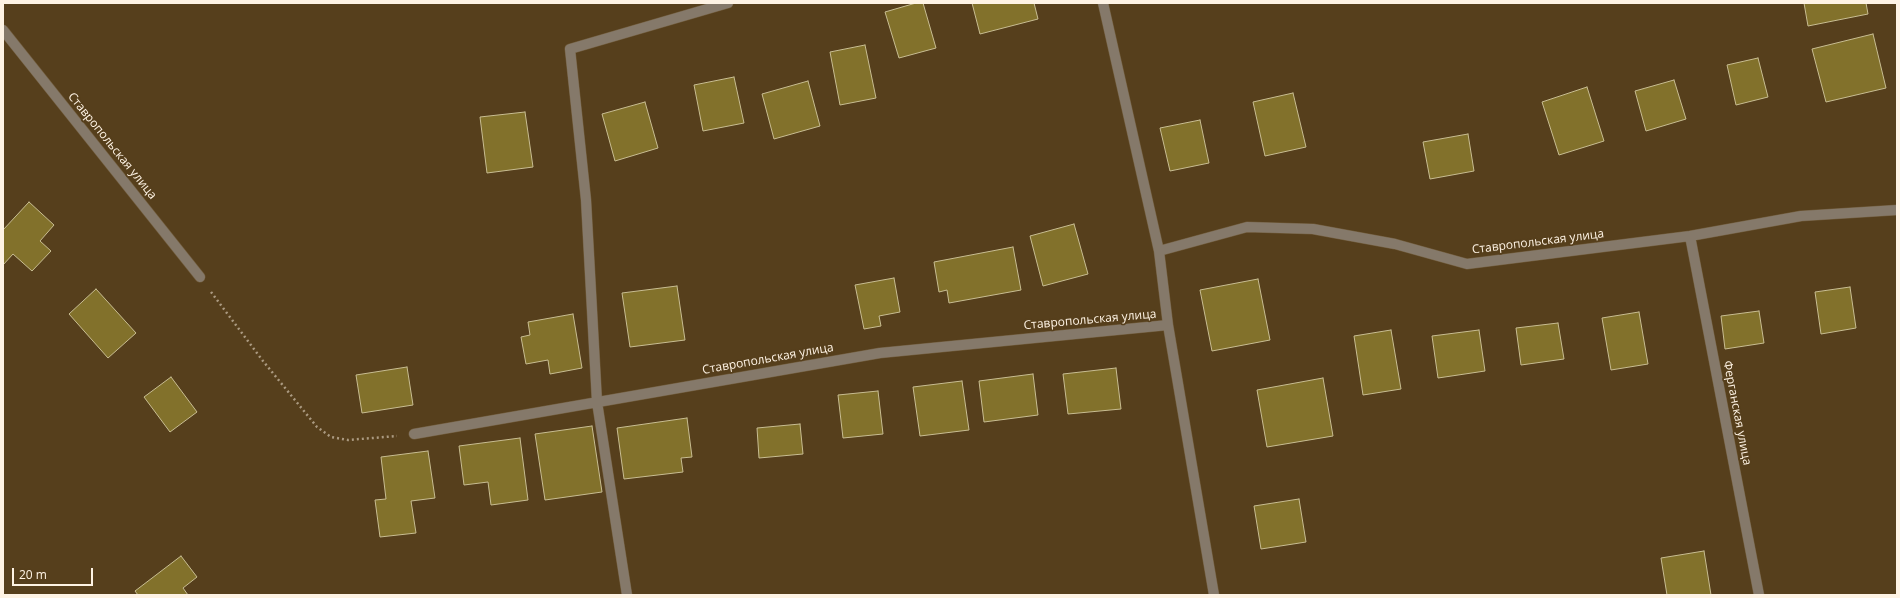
<!DOCTYPE html>
<meta charset="utf-8">
<style>
body{margin:0}
#map{position:relative;width:1900px;height:598px;overflow:hidden;background:#563f1c;font-family:"Open Sans",sans-serif}
canvas{display:block}
.frame{position:absolute;inset:0;border:4px solid #fef3e4;pointer-events:none}
.scale{position:absolute;left:12px;top:568px;width:81px;height:18px;box-sizing:border-box;border:2px solid #fef3e4;border-top:0;padding-left:5px;font-size:12px;line-height:14px;white-space:nowrap;color:#fef3e4;-webkit-text-stroke:3px #563f1c;paint-order:stroke}
</style>
<div id="map">
<canvas width="1900" height="598"></canvas>
<div class="frame"></div>
<div class="scale">20 m</div>
</div>
<script>
const ctx = document.querySelector('canvas').getContext('2d');
ctx.lineJoin = 'round';
function fill(path, color) { ctx.fillStyle = color; ctx.fill(path, 'evenodd'); }
const poly = rows => new Path2D(rows.map(r => 'M' + r).join(''));
function stroke(path, color, width, dash) { ctx.strokeStyle = color; ctx.lineWidth = width; ctx.lineCap = dash ? 'butt' : 'round'; ctx.setLineDash(dash || []); ctx.stroke(path); }
function drawText(font, color, halo, rows, align = 'center') {
  ctx.font = font + ' "Open Sans",sans-serif'; ctx.lineWidth = 3.5; ctx.setLineDash([]); ctx.textBaseline = 'middle'; ctx.strokeStyle = halo; ctx.fillStyle = color; for (const [text, x, y, turn = 0] of rows) {
    ctx.save(); ctx.translate(x, y); ctx.rotate((+turn || 0) * Math.PI / 180); ctx.textAlign = isNaN(turn) ? turn : align; if (halo) ctx.strokeText(text, 0, 0); ctx.fillText(text, 0, 0); ctx.restore();
  }
}
const building = poly([
 [916,3,923,3,936,48,899,58,885,12,916,3],
 [972,3,1034,3,1038,19,980,34,972,3],
 [1804,3,1866,3,1868,14,1808,26,1804,3],
 [1873,34,1886,88,1826,102,1812,49,1873,34],
 [865,45,876,98,840,105,830,52,865,45],
 [1758,58,1768,97,1736,105,1727,65,1758,58],
 [734,77,744,123,703,131,694,85,734,77],
 [1674,80,1686,119,1646,131,1635,91,1674,80],
 [808,81,820,126,774,139,762,94,808,81],
 [1587,87,1604,141,1559,155,1542,102,1587,87],
 [1293,93,1306,147,1265,156,1253,102,1293,93],
 [645,102,658,148,615,161,602,114,645,102],
 [525,112,533,167,487,173,480,117,525,112],
 [1200,120,1209,163,1170,171,1160,128,1200,120],
 [1468,134,1474,171,1430,179,1423,142,1468,134],
 [29,202,54,225,40,241,51,251,32,271,13,254,3,265,3,230,29,202],
 [1074,224,1088,274,1043,286,1030,236,1074,224],
 [1013,247,1021,290,949,303,947,290,939,292,934,262,1013,247],
 [894,278,900,312,879,316,881,326,864,329,855,285,894,278],
 [1258,279,1270,340,1212,351,1200,290,1258,279],
 [677,286,685,340,630,347,622,293,677,286],
 [1850,287,1856,328,1821,334,1815,292,1850,287],
 [96,289,136,333,108,358,69,314,96,289],
 [1759,311,1764,343,1725,349,1721,316,1759,311],
 [1639,312,1648,364,1611,370,1602,318,1639,312],
 [573,314,582,368,550,374,548,360,526,364,521,337,530,335,528,322,573,314],
 [1558,323,1564,359,1521,365,1516,328,1558,323],
 [1391,330,1401,389,1363,395,1354,336,1391,330],
 [1479,330,1485,371,1438,378,1432,336,1479,330],
 [407,367,413,405,362,413,356,375,407,367],
 [1116,368,1121,409,1068,414,1063,374,1116,368],
 [1033,374,1038,415,984,422,979,381,1033,374],
 [171,377,197,412,170,432,144,397,171,377],
 [1323,378,1333,436,1267,447,1257,390,1323,378],
 [962,381,969,430,920,436,913,387,962,381],
 [878,391,883,434,843,438,838,395,878,391],
 [687,418,692,457,681,458,683,472,624,479,617,428,687,418],
 [800,424,803,454,759,458,757,428,800,424],
 [592,426,602,492,545,500,535,434,592,426],
 [520,438,528,500,491,505,488,482,464,485,459,446,520,438],
 [428,451,435,498,411,501,416,533,380,537,375,500,386,499,381,457,428,451],
 [1299,499,1306,542,1261,549,1254,506,1299,499],
 [1704,551,1711,595,1667,595,1661,558,1704,551],
 [181,556,197,577,183,588,188,595,138,595,135,591,181,556]
]);
fill(building, '#82712b');
stroke(building, '#c8bd92', 1);
const street = poly([
 [1103,3,1159,251],
 [3,30,200,277],
 [1690,236,1759,595],
 [1168,325,1214,595],
 [414,434,880,353,1168,325,1159,251,1247,227,1313,229,1395,244,1467,264,1690,236,1801,216,1897,210],
 [627,595,597,402,586,200,570,49,728,3]
]);
stroke(street, '#715c3c', 11);
stroke(poly([
 [211,292,263,361,317,427,331,437,348,440,397,436]
]), '#ab9a81', 2.5, [2, 3]);
stroke(street, '#85796a', 10);
drawText('12px', '#fef3e4', '#563f1c', [
 ["Ставропольская улица",112,146,51],
 ["Ставропольская улица",1538,242,-7],
 ["Ставропольская улица",1090,320,-5],
 ["Ставропольская улица",768,359,-10],
 ["Ферганская улица",1737,413,79]
]);
</script>
